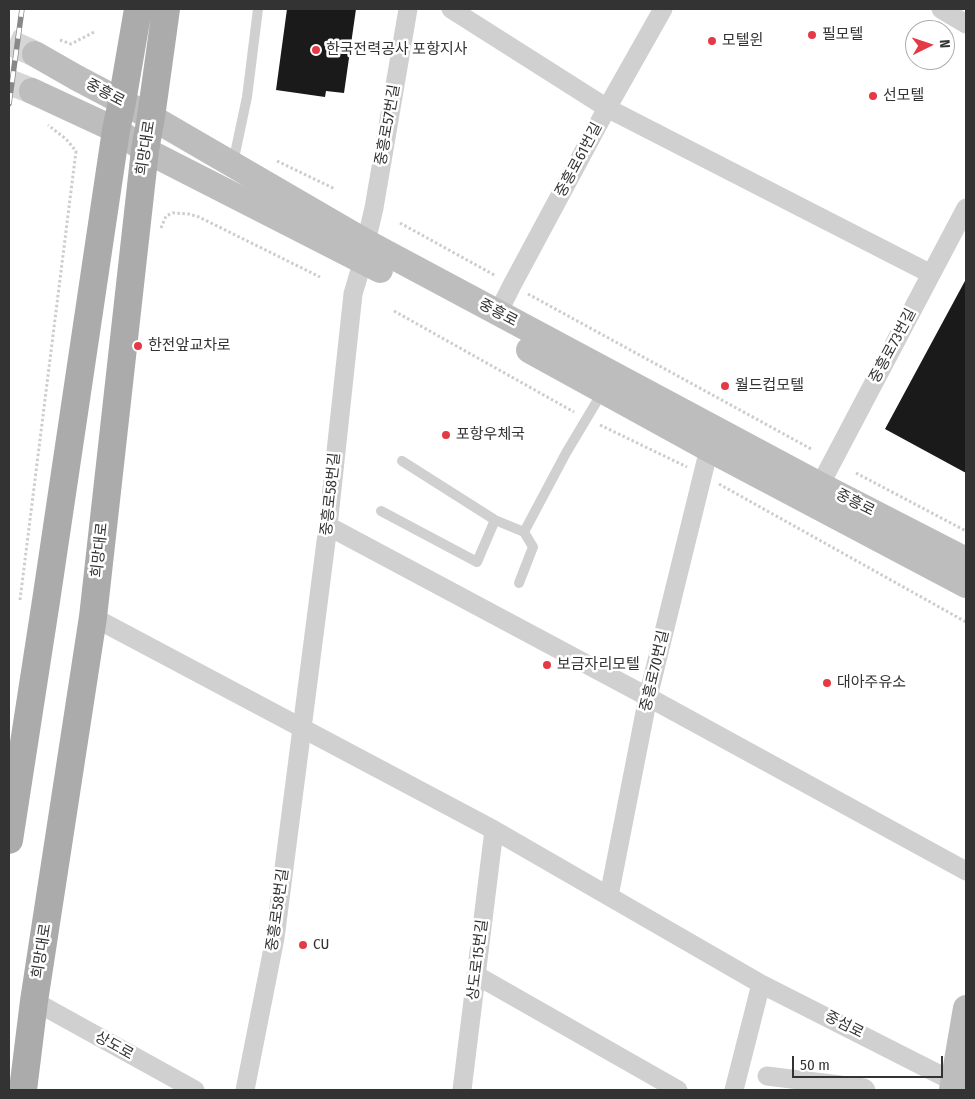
<!DOCTYPE html>
<meta charset="utf-8">
<style>
body{margin:0}
#map{position:relative;width:975px;height:1099px;overflow:hidden;background:#fff;font-family:"Fira Sans Condensed",sans-serif}
canvas{display:block}
.frame{position:absolute;inset:0;border:10px solid #333;pointer-events:none}
.north{position:absolute;left:905px;top:20px;width:50px;height:50px;box-sizing:border-box;background:#fff;border:1px solid #adadad;border-radius:50%;rotate:86deg;font-size:14px;font-weight:700;line-height:20px;text-align:center;color:#333}
.north::after{content:'';display:block;margin:auto;width:18px;height:22px;background:#e63946;clip-path:polygon(50% 0,100% 100%,50% 72%,0 100%)}
.scale{position:absolute;left:792px;top:1056px;width:151px;height:22px;box-sizing:border-box;border:2px solid #333;border-top:0;padding-left:6px;font-size:15px;line-height:18px;white-space:nowrap;color:#333;-webkit-text-stroke:4px #fff;paint-order:stroke}
</style>
<div id="map">
<canvas width="975" height="1099"></canvas>
<div class="frame"></div>
<div class="north">N</div>
<div class="scale">50 m</div>
</div>
<script>
const ctx = document.querySelector('canvas').getContext('2d');
ctx.lineJoin = 'round';
function fill(path, color) { ctx.fillStyle = color; ctx.fill(path, 'evenodd'); }
const poly = rows => new Path2D(rows.map(r => 'M' + r).join(''));
function stroke(path, color, width, dash) { ctx.strokeStyle = color; ctx.lineWidth = width; ctx.lineCap = dash ? 'butt' : 'round'; ctx.setLineDash(dash || []); ctx.stroke(path); }
function drawText(font, color, halo, rows, align = 'center') {
  ctx.font = font + ' "Fira Sans Condensed","Noto Sans KR",sans-serif'; ctx.lineWidth = 5; ctx.setLineDash([]); ctx.textBaseline = 'middle'; ctx.strokeStyle = halo; ctx.fillStyle = color; for (const [text, x, y, turn = 0] of rows) {
    ctx.save(); ctx.translate(x, y); ctx.rotate((+turn || 0) * Math.PI / 180); ctx.textAlign = isNaN(turn) ? turn : align; if (halo) ctx.strokeText(text, 0, 0); ctx.fillText(text, 0, 0); ctx.restore();
  }
}
fill(poly([
 [287,9,356,9,344,93,326,91,325,97,276,90],
 [966,279,966,473,885,429]
]), '#1a1a1a');
stroke(poly([
 [9,42,35,54],
 [9,82,32,91]
]), '#d6d6d6', 26, [26, 13]);
stroke(poly([
 [60,40,71,44,96,31],
 [277,161,335,189],
 [400,223,496,276],
 [161,228,166,216,173,213,189,214,199,217,320,277],
 [528,294,813,450],
 [394,311,574,412],
 [600,425,687,467],
 [856,473,966,531],
 [719,484,966,622],
 [20,600,76,151,66,139,48,125]
]), '#cdcdcd', 3, [2.5, 2.5]);
stroke(poly([
 [233,163,247,97,258,9],
 [402,461,495,520],
 [381,511,477,562,495,520,524,532,533,547,519,583],
 [524,532,566,453,603,391]
]), '#d0d0d0', 10);
stroke(poly([
 [451,9,607,108,931,274],
 [941,9,966,24],
 [366,242,374,208,408,9],
 [498,313,512,285,607,108,663,9],
 [820,485,966,208],
 [328,526,648,697,966,871],
 [93,617,494,830,761,984,966,1088],
 [609,896,648,697,709,449],
 [476,975,678,1090],
 [34,1001,195,1090],
 [767,1076,864,1088,866,1090],
 [245,1090,275,938,328,526,353,294,363,260],
 [462,1090,494,830],
 [734,1090,761,984]
]), '#d0d0d0', 19);
stroke(poly([
 [35,54,77,78,151,117,366,242,820,485,966,560],
 [32,91,116,130,145,150,380,270],
 [529,350,709,449,966,585],
 [952,1090,966,1008]
]), '#bdbdbd', 26);
stroke(poly([
 [9,840,46,601,116,130,122,102,138,9],
 [23,1090,34,1001,93,617,145,150,151,117,166,9]
]), '#ababab', 28);
const rail = poly([
 [9,104,22,9]
]);
stroke(rail, '#888', 5.5);
stroke(rail, '#fff', 4, [11]);
for (const [x, y, r, color] of [
 [812,35,5,"#e63946"],
 [712,41,5,"#e63946"],
 [316,50,5,"#e63946"],
 [873,96,5,"#e63946"],
 [138,346,5,"#e63946"],
 [725,386,5,"#e63946"],
 [446,435,5,"#e63946"],
 [547,665,5,"#e63946"],
 [827,683,5,"#e63946"],
 [303,945,5,"#e63946"]
]) { const dot = new Path2D(); dot.arc(x, y, r, 0, 2 * Math.PI); ctx.fillStyle = color; ctx.fill(dot); stroke(dot, '#fff', 2); }
drawText('15px', '#333', '#fff', [
 ["필모텔",822,35],
 ["모텔윈",722,41],
 ["한국전력공사 포항지사",326,50],
 ["선모텔",883,96],
 ["한전앞교차로",148,346],
 ["월드컵모텔",735,386],
 ["포항우체국",456,435],
 ["보금자리모텔",557,665],
 ["대아주유소",837,683],
 ["CU",313,945]
], 'left');
drawText('15px', '#333', '#fff', [
 ["중흥로",105,93,28],
 ["중흥로57번길",388,125,-80],
 ["희망대로",146,148,-81],
 ["중흥로61번길",579,160,-62],
 ["중흥로",498,313,28],
 ["중흥로73번길",893,346,-62],
 ["중흥로58번길",331,494,-84],
 ["중흥로",855,503,27],
 ["희망대로",100,550,-84],
 ["중흥로70번길",655,671,-77],
 ["중흥로58번길",278,910,-82],
 ["희망대로",42,951,-81],
 ["상도로15번길",478,960,-83],
 ["중섬로",844,1025,27],
 ["상도로",114,1046,29]
]);
</script>
